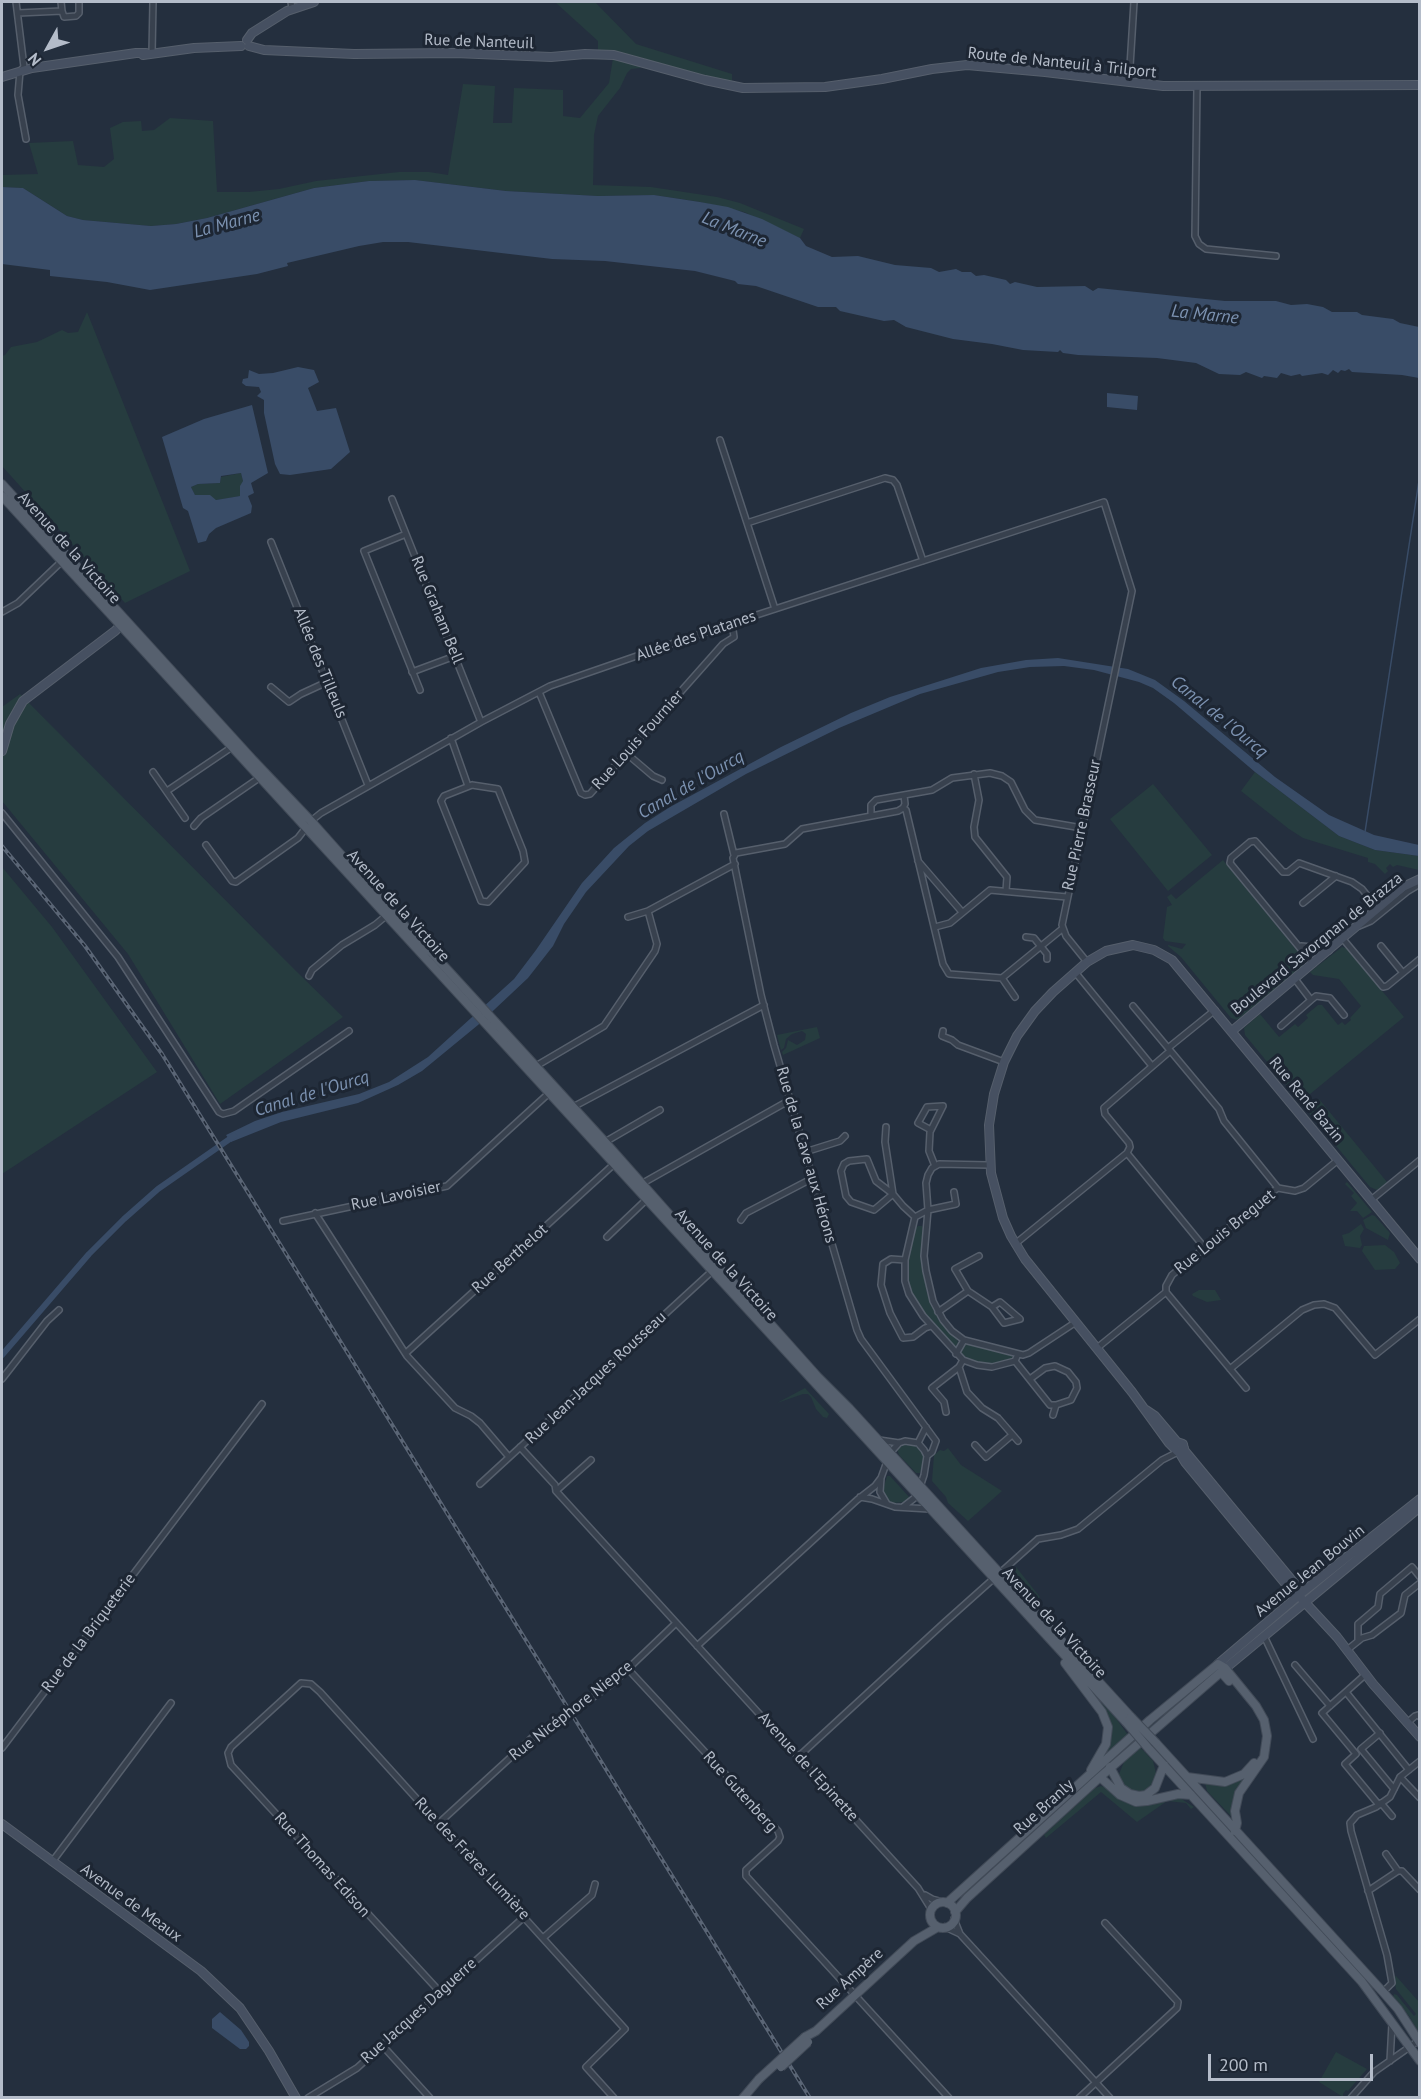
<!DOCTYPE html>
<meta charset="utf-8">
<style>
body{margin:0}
#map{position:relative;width:1421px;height:2099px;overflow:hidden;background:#242f3e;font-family:"PT Sans",sans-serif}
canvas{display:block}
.frame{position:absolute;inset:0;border:3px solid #b4bcc9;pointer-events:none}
.north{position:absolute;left:18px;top:18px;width:60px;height:60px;-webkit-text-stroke:4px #1d2633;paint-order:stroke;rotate:230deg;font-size:16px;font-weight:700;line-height:24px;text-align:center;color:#b4bcc9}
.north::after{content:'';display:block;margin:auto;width:21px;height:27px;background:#b4bcc9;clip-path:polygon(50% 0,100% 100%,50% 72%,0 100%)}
.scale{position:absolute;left:1208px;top:2054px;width:165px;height:27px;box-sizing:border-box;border:3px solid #b4bcc9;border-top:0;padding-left:8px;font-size:18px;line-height:21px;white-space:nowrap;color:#b4bcc9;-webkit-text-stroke:4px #1d2633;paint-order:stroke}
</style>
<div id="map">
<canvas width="1421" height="2099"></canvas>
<div class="frame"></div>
<div class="north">N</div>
<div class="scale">200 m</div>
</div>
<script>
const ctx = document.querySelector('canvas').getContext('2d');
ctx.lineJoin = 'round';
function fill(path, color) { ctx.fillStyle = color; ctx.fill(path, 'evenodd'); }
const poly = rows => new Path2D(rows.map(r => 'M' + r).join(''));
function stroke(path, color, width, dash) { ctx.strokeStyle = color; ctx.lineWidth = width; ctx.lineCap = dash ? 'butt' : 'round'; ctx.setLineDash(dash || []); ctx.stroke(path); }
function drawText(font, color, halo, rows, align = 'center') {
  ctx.font = font + ' "PT Sans",sans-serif'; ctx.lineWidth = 6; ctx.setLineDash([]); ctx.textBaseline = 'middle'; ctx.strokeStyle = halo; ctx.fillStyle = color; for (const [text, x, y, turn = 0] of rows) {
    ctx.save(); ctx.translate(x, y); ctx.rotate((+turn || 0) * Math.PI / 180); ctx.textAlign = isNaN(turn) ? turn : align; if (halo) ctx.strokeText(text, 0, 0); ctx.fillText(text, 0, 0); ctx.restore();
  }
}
fill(poly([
 [555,2,595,2,636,44,732,74,732,86,653,61,624,54,598,51,598,41],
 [613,58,640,64,640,68,631,69,627,73,620,88,598,116,594,135,593,185,651,187,717,197,740,203,804,229,800,238,744,212,700,202,654,195,598,196,506,191,415,180,369,181,314,188,207,218,176,224,151,226,83,220,67,216,23,188,2,187,2,175,38,174,29,143,73,141,78,165,104,167,114,159,110,128,123,122,141,121,142,131,154,130,170,118,213,121,217,192,249,192,279,189,316,181,399,172,429,172,448,175,463,84,495,86,493,123,512,123,514,88,563,90,563,116,580,118,609,83],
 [87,312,190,571,125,603,2,466,2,356,5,355,11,347,37,342,62,330,68,333,78,332],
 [241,473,243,481,241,496,216,500,195,495,191,487,198,484,220,483,221,477],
 [20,694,295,970,343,1017,220,1104,128,954,2,801,2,707],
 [1255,772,1339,836,1375,850,1419,856,1419,870,1397,865,1393,867,1390,864,1386,868,1388,871,1385,874,1375,864,1368,862,1368,858,1303,838,1289,829,1241,791],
 [1153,784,1212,855,1168,891,1110,819],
 [1223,860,1306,962,1303,966,1237,1020,1231,1018,1181,957,1168,946,1168,945,1182,949,1186,944,1165,941,1163,938,1167,907,1172,905,1167,897,1171,894,1176,899],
 [2,867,52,927,157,1072,2,1174],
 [1342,947,1346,948,1404,1017,1304,1099,1297,1098,1245,1035,1244,1028,1260,1014,1279,1037,1295,1024,1298,1027,1308,1018,1306,1015,1318,1005,1322,1005,1338,1025,1342,1022,1345,1025,1351,1020,1350,1018,1361,1006,1339,979,1313,975,1310,972],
 [817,1027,820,1038,783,1055,782,1052,786,1048,788,1040,797,1045,805,1040,806,1034,802,1031,792,1034,786,1039,784,1048,781,1050,777,1035],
 [1319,1099,1387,1182,1377,1190,1370,1187,1309,1113,1308,1108],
 [1347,1182,1372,1212,1363,1218,1357,1211,1350,1211,1357,1203,1351,1196,1354,1193,1345,1184],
 [1372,1215,1375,1216,1390,1233,1388,1240,1366,1228,1363,1220],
 [1361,1224,1364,1229,1360,1236,1362,1245,1360,1248,1345,1246,1342,1235,1349,1233],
 [918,1226,922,1226,924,1230,921,1260,927,1293,939,1321,957,1339,958,1343,954,1348,932,1325,909,1289,907,1265,914,1229],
 [1385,1245,1394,1252,1400,1263,1395,1269,1375,1270,1362,1251,1364,1246],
 [1199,1290,1215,1290,1221,1300,1207,1302,1193,1296,1192,1294],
 [970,1343,1012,1355,1012,1358,1010,1361,1001,1364,983,1365,968,1360,962,1356,961,1349,962,1346],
 [805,1388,829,1414,827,1418,823,1417,816,1409,811,1397,808,1394,803,1394,777,1403],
 [904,1445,915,1446,922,1452,924,1459,920,1473,916,1473,899,1455,897,1449],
 [948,1448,961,1465,1002,1491,968,1521,948,1503,946,1497,932,1481,934,1455,940,1450,944,1451],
 [887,1476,890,1476,910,1498,905,1502,892,1503,886,1499,882,1494],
 [1016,1567,1040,1597,1033,1602,1011,1573],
 [1085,1685,1115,1717,1128,1735,1103,1758,1111,1734],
 [1151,1724,1152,1725,1143,1734,1317,1926,1315,1927,1141,1736,1059,1810,1057,1808],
 [1140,1747,1153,1761,1157,1777,1155,1783,1147,1791,1139,1793,1128,1790,1120,1779,1119,1774,1124,1762],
 [1243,1777,1245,1780,1233,1817,1231,1816,1207,1791,1205,1783],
 [1101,1786,1107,1788,1120,1800,1136,1806,1151,1805,1174,1799,1180,1798,1194,1807,1191,1809,1186,1803,1167,1801,1137,1822,1101,1792,1046,1838,1044,1835,1095,1788],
 [1396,1976,1419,2002,1419,2033,1409,2016,1393,1997,1394,1994,1397,1995,1414,2016,1416,2014,1396,1989,1394,1977],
 [1336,2052,1367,2069,1348,2091,1346,2090,1343,2094,1343,2097,1319,2082]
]), '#263c3f');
fill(poly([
 [415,180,506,191,598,196,654,195,700,202,728,207,762,219,800,238,806,246,832,257,858,256,895,265,931,268,939,272,956,269,962,272,971,272,976,276,984,275,1006,280,1010,284,1015,282,1037,287,1085,286,1093,291,1098,288,1225,301,1276,301,1291,305,1307,304,1323,307,1332,312,1357,312,1362,315,1393,319,1400,323,1419,327,1419,378,1402,375,1352,372,1349,369,1345,371,1341,370,1338,373,1333,370,1328,375,1322,373,1302,376,1300,374,1291,376,1281,373,1277,378,1264,376,1262,378,1246,372,1240,375,1219,374,1196,363,1157,358,1078,355,1063,353,1060,350,1058,352,1023,350,992,344,953,339,906,327,894,320,884,321,840,311,836,307,818,307,756,286,738,284,735,281,695,271,605,261,552,259,408,242,383,242,359,246,287,263,288,266,257,274,150,290,107,282,50,276,50,270,2,264,2,187,23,188,67,216,83,220,151,226,176,224,207,218,314,188,369,181],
 [298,367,314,370,319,382,308,388,317,411,336,408,350,452,331,469,290,475,280,474,275,464,264,413,264,400,257,396,261,392,259,387,246,386,242,383,243,379,248,378,249,370,259,374,273,373],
 [1107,393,1138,396,1137,410,1107,407],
 [252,405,268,473,251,483,254,493,248,496,252,506,251,513,216,528,209,534,206,541,198,543,188,511,183,508,162,437,204,419],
 [241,473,243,481,240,486,240,496,216,500,210,495,195,495,191,487,198,484,220,483,221,476],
 [1058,658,1128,669,1155,680,1184,701,1275,777,1329,815,1374,835,1419,845,1419,856,1375,850,1339,836,1255,772,1174,703,1153,688,1139,682,1094,670,1064,666,1030,667,998,672,920,694,839,728,746,774,648,831,629,846,586,892,564,924,553,946,528,978,478,1025,422,1071,398,1085,358,1103,281,1122,231,1142,226,1135,255,1121,282,1112,359,1094,389,1082,428,1057,514,979,536,950,582,883,614,848,645,823,670,807,781,747,851,713,890,697,981,668,1026,660],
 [220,2012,241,2030,249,2042,249,2046,246,2049,240,2049,212,2028,212,2019]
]), '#394c67');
stroke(poly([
 [1365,832,1420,474]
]), '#394c67', 1.5);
stroke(poly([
 [2,1355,89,1254,124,1219,158,1189,234,1136]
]), '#394c67', 6);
const street = poly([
 [16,2,24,67,20,71,18,95,26,139],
 [61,2,62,11],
 [291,2,292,8],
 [18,13,62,11,64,17,76,16,79,13,79,2],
 [152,53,153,2],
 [1129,82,1134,2],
 [1197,86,1195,236,1199,244,1206,249,1276,256],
 [720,440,775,609],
 [392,499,481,722],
 [747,523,885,478,893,480,897,485,923,561],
 [406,534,364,551,420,690],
 [271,542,368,785],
 [2,612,18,603,61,562],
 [412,672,455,656],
 [271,687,289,702,301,694,327,682],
 [539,692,581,793,585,795,590,794,723,644,734,637,732,623],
 [451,738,468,786],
 [626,753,653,776,662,780],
 [153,772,185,818],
 [974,774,979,800,974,827,975,837,1007,877,1006,891],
 [472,785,498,789,523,851,525,862,488,902,481,901,441,801,444,796,472,785],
 [167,791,232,747],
 [904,795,905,804,903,808,906,810,943,964,949,974,1002,978,1062,929],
 [903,808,898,811,802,829,785,844,736,853,733,858,761,995,774,1045,857,1330,861,1339,936,1441,932,1452,927,1456],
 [2,813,118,957,219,1112,223,1114,234,1111,349,1031],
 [724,814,734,855],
 [871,815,871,805,876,800,932,790,952,778,990,773,1002,776,1011,782,1025,810,1035,820,1082,828],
 [194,826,201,818,259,778],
 [206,845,232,881,236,882,298,838,311,821,321,813,481,722,550,686,732,623,1104,502,1132,591,1062,925,1066,936,1087,962],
 [918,861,962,912],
 [1303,903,1336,876],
 [628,917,648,911,735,864],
 [1359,926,1371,921,1408,891,1420,884],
 [935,927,950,923,990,890,1067,897],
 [1026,937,1034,938,1047,954,1047,959],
 [1343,939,1383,987,1387,986,1420,959],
 [1381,946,1403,973],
 [1299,947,1301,946,1326,948,1329,951],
 [1313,964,1230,863,1231,858,1250,842,1255,841,1283,872,1288,872,1299,863,1352,882,1362,889,1378,909],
 [1075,972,1152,1066],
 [309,976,312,970,342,945,375,925,387,915],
 [1002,978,1015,997],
 [1295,979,1311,1000,1316,996,1330,998,1344,1015],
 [1133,1006,1219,1109,1224,1121,1278,1188],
 [1281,1026,1311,1000],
 [943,1031,942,1036,952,1040,958,1045,1004,1062],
 [1168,1048,1215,1010],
 [536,1066,604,1026,655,951,657,944,648,911],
 [573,1107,764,1005],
 [886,1127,885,1142,893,1194],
 [931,1130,918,1123,927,1107,943,1106,930,1132,929,1151,935,1166],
 [605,1142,660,1110],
 [805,1152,840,1141,845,1136],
 [1127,1153,1204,1247],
 [989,1165,939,1164,932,1168,928,1175,926,1183,928,1210,924,1256,926,1271,933,1301,943,1320,952,1331,964,1340,1023,1355,1029,1353,1076,1322],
 [643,1183,790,1100],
 [954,1192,956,1204,928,1210,915,1217,905,1260,905,1281,909,1294,923,1316,963,1360,977,1365,992,1367,1015,1361,1018,1354],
 [893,1194,874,1210,851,1202,846,1196,841,1171,844,1164,849,1161,867,1159,876,1181,893,1194,903,1206,915,1217],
 [1371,1200,1420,1160],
 [315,1213,407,1356,455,1408,471,1416,480,1423,509,1457],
 [741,1220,746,1213,813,1178],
 [283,1221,447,1186,548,1094],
 [607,1237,647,1199],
 [1015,1244,1127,1153,1130,1147,1129,1143,1105,1114,1104,1108,1170,1051],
 [979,1256,955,1269,968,1291,992,1307,1004,1323,1020,1319,1000,1302,992,1307],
 [905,1260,891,1259,883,1264,881,1285,890,1313,903,1338,913,1337,925,1328,931,1326],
 [1166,1292,1246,1388],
 [938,1312,968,1291],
 [1097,1348,1166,1292,1166,1286,1172,1275,1269,1194,1278,1188,1295,1191,1304,1188,1338,1160],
 [406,1353,613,1165],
 [956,1354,964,1340],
 [963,1360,959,1367,967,1392,982,1408,998,1418,1018,1441],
 [1015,1361,1050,1405,1056,1405,1071,1400,1077,1388,1076,1382,1068,1372,1055,1366,1045,1368,1030,1379],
 [1230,1369,1302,1310,1314,1305,1324,1304,1335,1308,1375,1355,1420,1319],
 [2,1379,47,1321,59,1310],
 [946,1412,944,1402,932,1388,959,1367],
 [1053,1415,1056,1405],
 [879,1440,899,1443,905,1441,918,1443,924,1450,927,1456,924,1475,917,1496,903,1507],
 [918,1443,926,1427],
 [975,1445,986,1457,1012,1435],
 [520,1447,555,1485,556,1491,918,1888,931,1909],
 [480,1484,711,1272],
 [556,1491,591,1460],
 [860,1497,872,1499,895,1507,929,1509],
 [887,1504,880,1492,881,1478,890,1453,899,1443],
 [1264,1636,1313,1739],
 [1358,1641,1358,1624,1378,1607,1380,1594,1412,1567,1420,1577],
 [697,1646,857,1500,875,1486,881,1478],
 [1347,1650,1362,1638,1372,1635,1401,1613,1405,1595,1420,1583],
 [1295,1665,1330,1706],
 [628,1669,778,1831,780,1837,778,1841,746,1870,746,1876,949,2098],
 [1366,1674,1322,1713,1356,1754,1345,1764,1379,1805],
 [1346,1692,1409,1770],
 [575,1710,613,1683,676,1623],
 [1407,1723,1415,1716,1418,1715,1420,1717],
 [1380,1733,1361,1749,1394,1789],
 [2,1748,262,1404],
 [798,1757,945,1622,1038,1539,1061,1535,1078,1529,1162,1460,1178,1452],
 [1400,1777,1420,1798],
 [1381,1803,1392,1816],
 [439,1823,535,1735,564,1716],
 [1386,1854,1398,1871],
 [52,1862,171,1703],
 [1368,1891,1398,1871,1402,1871,1420,1890],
 [925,1895,932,1899,943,1902],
 [954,1919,960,1934,1110,2098],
 [945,1927,960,1934],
 [543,1938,592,1895,595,1884],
 [440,1992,231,1765,228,1753,231,1747,301,1683,311,1684,320,1692,625,2029,586,2067,614,2098],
 [1383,1992,1392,1983,1387,1955,1351,1831,1350,1823,1357,1815,1376,1807,1390,1797,1400,1777,1420,1761],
 [382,2045,430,2098],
 [1390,2061,1392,2024],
 [308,2098,357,2068,524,1917],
 [1079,2098,1177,2008,1178,2002,1105,1923],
 [1351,2098,1374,2072,1418,2041]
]);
const secondary = poly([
 [247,40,252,33,287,11,314,2],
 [249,46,264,50,354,54,455,53,551,57,585,54,614,55,705,80,743,88,825,87,882,79,932,69,967,65,1045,72,1163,86,1420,85],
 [143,55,194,48,241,46],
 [2,77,32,68,136,53,146,53],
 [2,751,10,724,23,701,115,631,120,626,120,621],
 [1232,1031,1403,887,1420,879],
 [1146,1410,1155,1416,1177,1442,1183,1444,1184,1450,1299,1589,1299,1596],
 [1184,1448,1178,1452,1169,1443,1132,1392,1025,1259,1011,1236,1003,1218,991,1173,989,1125,994,1094,1004,1062,1017,1036,1035,1011,1053,992,1087,962,1106,951,1133,945,1154,950,1172,960,1420,1259],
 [1179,1452,1185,1462,1294,1594,1299,1596,1337,1637,1373,1684,1420,1737],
 [1420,1499,1304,1591,1218,1664,1221,1672,1420,1507],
 [2,1824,201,1971,240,2008,269,2051,296,2098]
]);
const primary = poly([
 [2,484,253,760,311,821,400,921,433,954,605,1142,691,1239,734,1283,817,1376,849,1408,1131,1717],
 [2,496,1126,1722],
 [1065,1663,1102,1712,1108,1727,1106,1744,1091,1770],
 [1156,1743,1383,1992,1398,2009,1420,2043],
 [1149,1749,1362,1982,1420,2061],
 [1110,1767,1121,1788,1130,1794,1139,1796,1146,1795,1155,1788,1164,1765],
 [1100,1777,1120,1795,1136,1802,1147,1801,1178,1794,1191,1795],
 [1187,1777,1225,1782,1244,1774,1254,1763],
 '930 1915a13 13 0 1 1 26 0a13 13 0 1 1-26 0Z',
 [947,1903,1150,1720,1218,1664,1225,1668,1256,1706,1264,1720,1267,1736,1264,1757,1239,1793,1235,1811,1237,1823,1235,1831],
 [955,1912,967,1898,1100,1777,1221,1672,1229,1681],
 [805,2037,816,2031,914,1941,938,1927],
 [743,2098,759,2079]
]);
stroke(street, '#565f6c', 8);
stroke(secondary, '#565f6c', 10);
stroke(primary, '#414a57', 10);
stroke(street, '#38414e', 5);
stroke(secondary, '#465061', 8);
stroke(primary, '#56606e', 8);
const rail = poly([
 [2,846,85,946,162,1054,810,2098]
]);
stroke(rail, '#5a6575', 4);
stroke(rail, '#1d2633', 1.5, [4.5]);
const streetBridge = poly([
 [564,1716,575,1710]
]);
const primaryBridge = poly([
 [1131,1717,1156,1743],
 [1126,1722,1149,1749],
 [781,2067,808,2042],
 [759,2079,805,2037]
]);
stroke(streetBridge, '#565f6c', 8, []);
stroke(primaryBridge, '#414a57', 10, []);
stroke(streetBridge, '#38414e', 5);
stroke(primaryBridge, '#56606e', 8);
drawText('16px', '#b4bcc9', '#1d2633', [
 ["Rue de Nanteuil",479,42,2],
 ["Route de Nanteuil à Trilport",1062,63,6],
 ["Avenue de la Victoire",69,548,48],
 ["Rue Graham Bell",437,610,68],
 ["Allée des Platanes",696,636,-19],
 ["Allée des Tilleuls",320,663,68],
 ["Rue Louis Fournier",638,740,-48],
 ["Rue Pierre Brasseur",1082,825,-78],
 ["Avenue de la Victoire",398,906,48],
 ["Boulevard Savorgnan de Brazza",1317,944,-39],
 ["Rue René Bazin",1306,1100,50],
 ["Rue de la Cave aux Hérons",806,1155,74],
 ["Rue Lavoisier",396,1196,-12],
 ["Rue Louis Breguet",1225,1232,-39],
 ["Rue Berthelot",510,1259,-42],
 ["Avenue de la Victoire",726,1265,48],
 ["Rue Jean-Jacques Rousseau",596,1378,-43],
 ["Avenue Jean Bouvin",1310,1571,-39],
 ["Avenue de la Victoire",1054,1623,47],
 ["Rue de la Briqueterie",89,1633,-53],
 ["Rue Nicéphore Niepce",571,1711,-38],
 ["Avenue de l'Epinette",808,1767,48],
 ["Rue Gutenberg",740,1792,48],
 ["Rue Branly",1044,1807,-42],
 ["Rue des Frères Lumière",472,1859,47],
 ["Rue Thomas Edison",322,1865,48],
 ["Avenue de Meaux",131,1903,36],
 ["Rue Ampère",850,1979,-42],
 ["Rue Jacques Daguerre",419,2011,-42]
]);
drawText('italic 18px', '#7c92b1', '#1d2633', [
 ["La Marne",227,224,-15],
 ["La Marne",734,230,22],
 ["La Marne",1205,315,6],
 ["Canal de l'Ourcq",1219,717,39],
 ["Canal de l'Ourcq",691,785,-30],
 ["Canal de l'Ourcq",312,1094,-17]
]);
</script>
